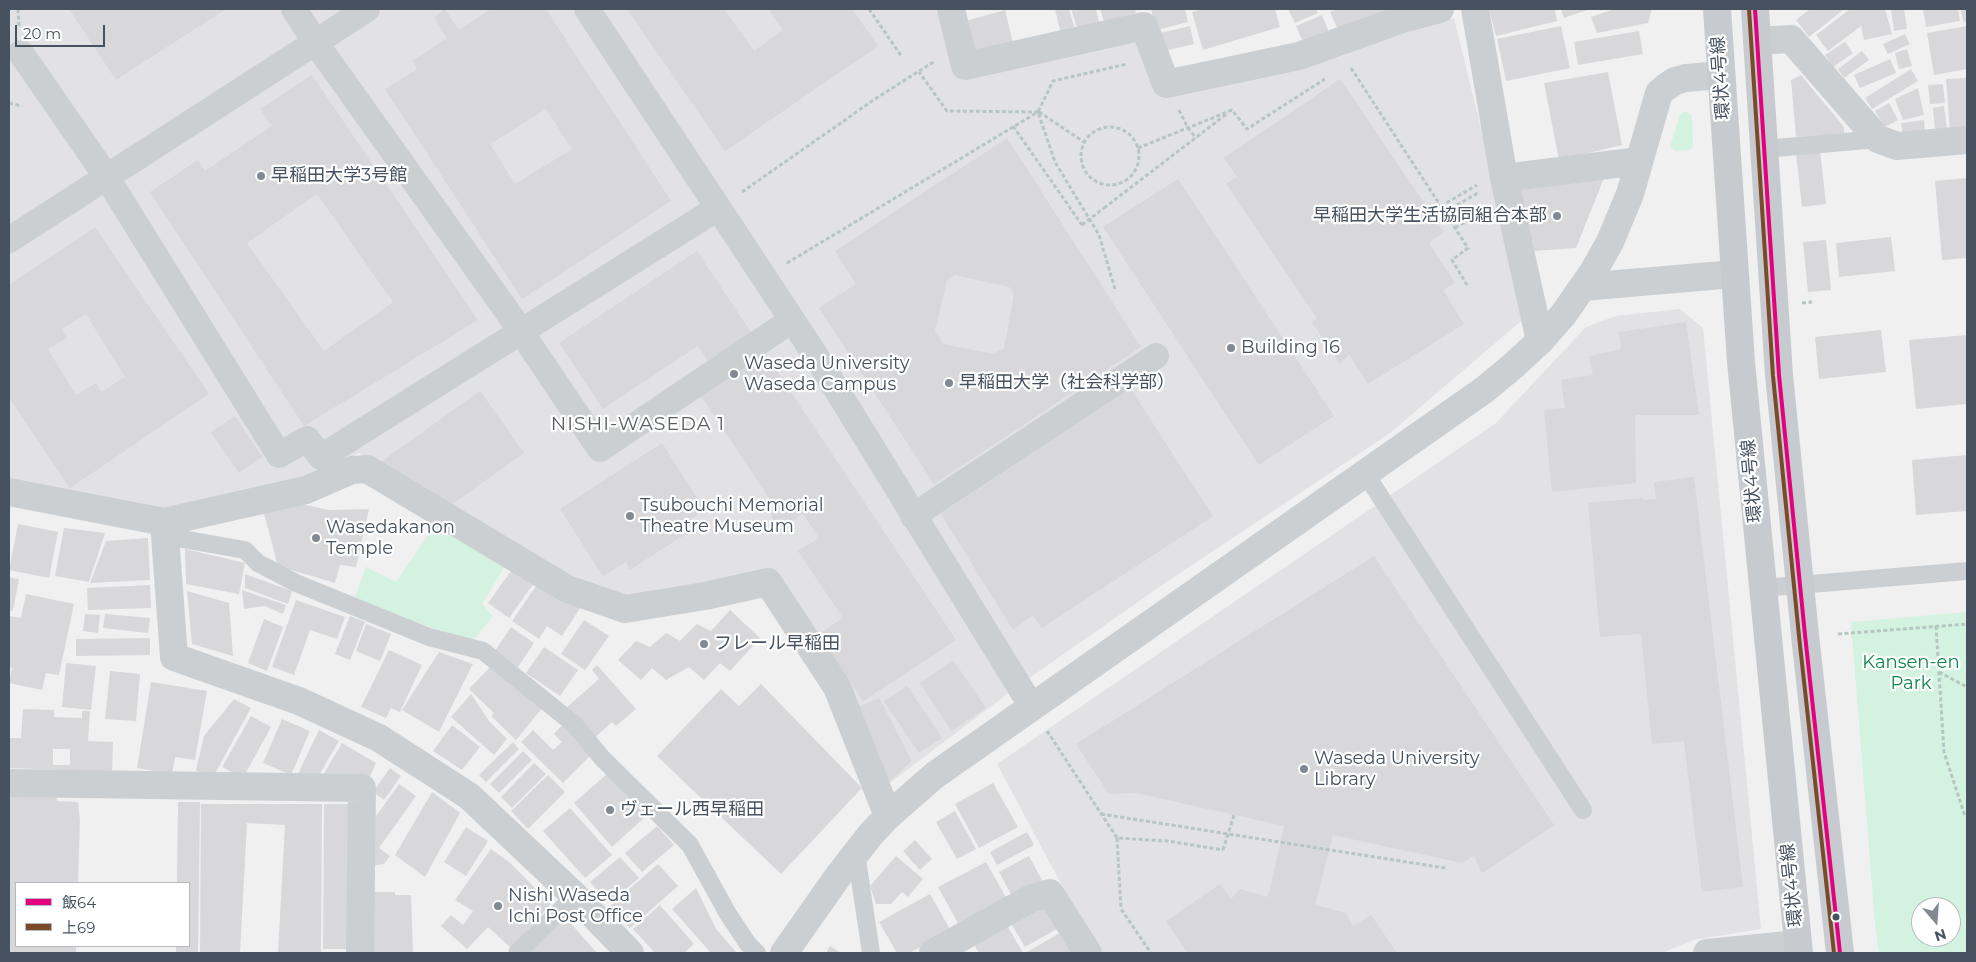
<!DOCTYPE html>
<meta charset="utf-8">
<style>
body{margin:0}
#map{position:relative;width:1976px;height:962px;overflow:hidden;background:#f1f0f0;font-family:Montserrat,"Noto Sans JP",sans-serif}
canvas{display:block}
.frame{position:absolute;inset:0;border:10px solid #46525f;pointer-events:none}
.legend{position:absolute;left:15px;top:882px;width:175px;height:65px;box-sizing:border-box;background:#fff;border:1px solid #b5babf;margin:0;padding:6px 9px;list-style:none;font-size:15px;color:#46525f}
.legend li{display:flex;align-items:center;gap:10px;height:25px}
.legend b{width:25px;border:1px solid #b5babf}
.north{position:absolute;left:1911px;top:897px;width:50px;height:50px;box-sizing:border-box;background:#fff;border:1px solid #b5babf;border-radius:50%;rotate:162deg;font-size:14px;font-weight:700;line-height:20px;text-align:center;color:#46525f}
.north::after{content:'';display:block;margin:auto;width:18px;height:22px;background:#828992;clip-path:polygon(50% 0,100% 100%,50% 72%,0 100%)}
.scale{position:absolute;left:15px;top:25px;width:90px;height:22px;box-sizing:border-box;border:2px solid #46525f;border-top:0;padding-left:6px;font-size:15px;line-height:18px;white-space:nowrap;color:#46525f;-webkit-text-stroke:4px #fff;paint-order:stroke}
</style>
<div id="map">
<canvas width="1976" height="962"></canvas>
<div class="frame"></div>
<ul class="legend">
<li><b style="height:6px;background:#e5007d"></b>飯64</li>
<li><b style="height:6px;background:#7a4b2a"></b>上69</li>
</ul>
<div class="north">N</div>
<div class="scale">20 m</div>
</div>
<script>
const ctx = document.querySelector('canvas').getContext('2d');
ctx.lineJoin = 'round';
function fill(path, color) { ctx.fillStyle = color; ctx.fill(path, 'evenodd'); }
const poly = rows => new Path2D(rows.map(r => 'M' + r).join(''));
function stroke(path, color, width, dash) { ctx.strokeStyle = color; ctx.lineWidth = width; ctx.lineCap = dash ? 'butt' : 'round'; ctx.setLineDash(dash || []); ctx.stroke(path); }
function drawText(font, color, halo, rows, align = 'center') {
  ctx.font = font + ' Montserrat,"Noto Sans JP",sans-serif'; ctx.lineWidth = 4.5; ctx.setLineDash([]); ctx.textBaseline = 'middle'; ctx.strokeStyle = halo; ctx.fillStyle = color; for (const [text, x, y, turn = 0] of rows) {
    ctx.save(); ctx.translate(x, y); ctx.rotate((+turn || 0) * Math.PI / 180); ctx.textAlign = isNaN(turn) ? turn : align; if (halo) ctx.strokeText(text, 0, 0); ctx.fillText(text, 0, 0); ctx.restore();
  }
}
fill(poly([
 [9,9,943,9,962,76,1136,36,1162,96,1356,41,1454,18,1527,316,1390,433,1165,583,1018,686,887,785,772,573,624,602,569,582,359,453,321,473,162,509,9,482],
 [1680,309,1703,328,1761,929,1693,940,1662,953,1103,953,1060,882,997,764,1496,423,1586,327,1616,316]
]), '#e2e1e3');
fill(poly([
 [1683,112,1687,112,1692,116,1693,147,1689,150,1675,151,1670,146,1680,115],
 [438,521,506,564,482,604,493,616,473,641,353,602,366,567,396,582],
 [1967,612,1967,953,1879,953,1875,924,1851,622],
 [1921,907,1951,907,1951,937,1921,937]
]), '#d3f2e0');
fill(poly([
 [69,9,226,9,116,80],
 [445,9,459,30,491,9,546,9,671,201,522,299,385,89,417,69,412,61,447,38,434,17],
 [546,109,572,149,515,184,490,144],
 [627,9,724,9,754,51,783,30,768,9,852,9,878,46,725,151],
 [1055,9,1069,9,1075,30,1061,34],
 [1071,9,1096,9,1099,22,1077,28],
 [1100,9,1135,9,1136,13,1104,22],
 [1151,9,1185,9,1188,22,1157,30],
 [1202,9,1275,9,1280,27,1203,50,1192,12],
 [1288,9,1316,9,1318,13,1295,23],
 [1337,9,1384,9,1384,11,1339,32,1330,12],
 [1489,9,1555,9,1557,21,1496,36],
 [1561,9,1590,9,1564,18],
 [1614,9,1652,9,1648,23,1597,33,1591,17],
 [1810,9,1842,9,1843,10,1809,37,1796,20],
 [1850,9,1885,9,1892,34,1864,40,1861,26,1828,51,1816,35],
 [1891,9,1904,9,1907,29,1894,31],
 [1923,9,1958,9,1960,21,1926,27],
 [1961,9,1967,9,1967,21,1963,22],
 [1005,10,1014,47,972,58,962,22],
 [1322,15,1330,35,1305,46,1296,26],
 [1190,26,1194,44,1160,52,1156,34],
 [1561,26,1570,68,1506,81,1497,39],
 [1967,26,1967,69,1934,75,1927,33],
 [1639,31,1643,54,1578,65,1574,42],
 [1905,34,1910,44,1888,54,1883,44],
 [1845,42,1853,53,1833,67,1825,55],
 [1907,49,1912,66,1899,69,1895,53],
 [1862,51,1869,60,1844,78,1838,69],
 [1890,59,1896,73,1860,88,1854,75],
 [1911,69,1918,81,1872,109,1865,98],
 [1608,72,1622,145,1559,160,1544,83],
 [312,75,478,320,304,426,150,192,198,160,205,171,272,126,260,109],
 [317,194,393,302,324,351,247,243],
 [1801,75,1844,127,1844,134,1796,137,1791,80],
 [1967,78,1967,131,1950,132,1946,79],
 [1340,79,1444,232,1429,243,1455,283,1443,290,1464,324,1368,384,1349,354,1340,364,1312,322,1317,318,1226,184,1237,177,1224,158],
 [1943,84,1945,103,1930,104,1928,85],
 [1918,88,1924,115,1903,120,1895,99],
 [1889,103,1898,120,1885,127,1875,111],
 [1944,106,1947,129,1935,130,1933,108],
 [1924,120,1925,132,1903,136,1901,123],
 [1007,138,1141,347,934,484,819,308,856,284,835,251],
 [955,275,1009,287,1014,294,1004,348,993,354,943,344,935,331,947,280],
 [1820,151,1826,204,1802,207,1796,153],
 [1606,173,1576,248,1533,251,1519,184],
 [1967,178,1967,258,1942,260,1935,181],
 [1178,179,1334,416,1259,465,1103,227],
 [95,227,209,394,70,488,9,398,9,285],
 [86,314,125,377,101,392,96,383,76,395,48,349,67,338,62,329],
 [1891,237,1895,271,1839,277,1836,243],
 [1826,240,1831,290,1808,292,1803,242],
 [697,251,956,640,863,701,819,634,843,618,798,551,819,538,803,514,787,524,776,525,771,517,774,506,699,393,720,379,698,346,603,409,559,343],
 [1686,322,1699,415,1635,415,1636,483,1552,492,1544,410,1565,408,1561,380,1593,375,1589,356,1621,349,1619,332],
 [1881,330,1886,372,1819,379,1815,337],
 [1967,335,1967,404,1916,409,1909,340],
 [1130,388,1213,516,1042,628,1033,615,1013,630,941,514],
 [480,391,524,453,448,507,381,462],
 [235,416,262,457,239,473,211,432],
 [662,443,705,510,684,523,690,531,630,570,626,562,603,576,560,509],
 [1967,455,1967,511,1916,515,1912,460],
 [1694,477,1743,887,1702,892,1684,741,1652,744,1641,634,1600,637,1588,503,1643,498,1643,500,1656,499,1654,482],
 [297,503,329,510,369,509,356,567,340,565,335,583,278,566,263,510],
 [18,524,58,532,49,578,9,570],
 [64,528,105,533,89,582,55,576],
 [148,538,150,580,90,583,106,541],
 [185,549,245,563,239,594,186,584],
 [1374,556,1554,825,1482,873,1474,856,1462,863,1333,835,1315,905,1346,913,1353,926,1371,915,1397,953,1188,953,1166,921,1220,884,1231,899,1240,889,1268,897,1284,826,1136,793,1109,794,1076,744],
 [513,568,534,583,509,618,488,603],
 [245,574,292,591,288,604,245,588],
 [9,577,19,579,13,611,9,610],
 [150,585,151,608,88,610,87,588],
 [536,586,563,603,565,599,580,608,562,636,547,626,539,639,512,621],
 [242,590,286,605,283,614,265,606,244,609],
 [187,591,229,603,233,656,192,644],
 [26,594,74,604,59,675,46,673,42,690,9,683,12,668,9,667,9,616,21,618],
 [296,600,345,617,337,639,310,630,294,675,272,667],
 [730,610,760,638,730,671,720,663,704,680,689,667,666,680,652,668,641,680,618,660,636,641,650,647,666,633,680,641,697,624,711,631],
 [85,614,100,615,98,633,83,631],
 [105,614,150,618,148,633,103,628],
 [350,616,365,622,350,660,335,654],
 [264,619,283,627,267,671,248,663],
 [584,620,609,636,585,670,561,654],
 [366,624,391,634,380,661,356,651],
 [511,627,534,643,518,667,495,651],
 [150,638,150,655,76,656,76,639],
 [544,647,578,670,560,696,526,673],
 [389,650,422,665,400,712,391,708,386,718,361,707],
 [439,652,473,664,439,732,402,710],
 [953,660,986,708,952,731,920,683],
 [66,663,96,666,91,710,62,707],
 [493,664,543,707,516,740,491,716,494,713,469,689],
 [597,665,636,709,616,726,612,722,593,739,566,708,599,679,592,670],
 [110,671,140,674,136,721,105,719],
 [151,682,207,691,195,760,175,757,172,774,137,768],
 [761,684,862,788,781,874,657,756,721,689,739,706],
 [907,686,942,738,919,753,884,701],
 [471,694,489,721,507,739,494,755,451,717],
 [879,698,912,761,888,783,858,707],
 [234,699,251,708,212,779,196,770,204,736],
 [23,709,54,710,54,717,82,718,82,711,90,711,88,741,113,742,112,772,9,768,9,738,21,738],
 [53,749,70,749,70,765,53,765],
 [251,716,271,727,243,778,222,767],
 [282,719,310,731,291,775,263,763],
 [563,724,593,753,563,783,521,742,533,730,553,750,562,742,554,734],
 [452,725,480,747,462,770,433,751],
 [319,730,339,741,319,775,298,774],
 [513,742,519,749,486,782,479,775],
 [342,743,376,763,368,781,323,775],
 [523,751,532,760,499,793,490,784],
 [534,763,546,774,512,808,501,797],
 [390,768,401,776,384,800,373,792],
 [608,773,646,816,612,847,574,803],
 [548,775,565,792,528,829,511,811],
 [993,783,1018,827,979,848,955,804],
 [399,784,416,796,379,848,390,856,384,864,371,866,371,823],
 [9,790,55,791,57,801,78,802,80,820,78,883,16,883,16,946,76,946,76,953,9,953],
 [432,792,460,813,425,877,395,855],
 [178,802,200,802,198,953,176,953,176,946,189,946,189,883,177,883],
 [201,804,322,804,321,953,278,953,285,825,247,823,240,953,200,953],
 [324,804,355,804,354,949,323,949],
 [570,808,612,855,585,878,543,831],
 [955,811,976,849,957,859,936,822],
 [657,826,674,845,642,872,625,853],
 [466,827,488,841,466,876,444,862],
 [1027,832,1034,845,997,865,990,852],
 [915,840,932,859,920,870,903,851],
 [491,849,508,861,495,878,508,861,551,904,511,948,488,927,467,949,441,926,451,915,463,925,473,911,455,900],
 [896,856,923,879,908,897,902,892,891,904,876,904,870,886],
 [1029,856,1044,884,1014,900,999,872],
 [620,857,639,878,609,903,590,882],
 [986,862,1007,899,959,925,938,887],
 [658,864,678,886,630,928,610,906],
 [696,888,716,929,737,953,711,953,672,909],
 [372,892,395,892,395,895,411,895,413,953,372,953],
 [930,894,951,931,909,953,897,953,879,922],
 [660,905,694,944,684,953,655,953,633,929],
 [1043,906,1057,929,1025,947,1012,925],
 [566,918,597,953,527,953],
 [1008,927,1023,953,979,953,974,945],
 [1063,931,1076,953,1028,953,1027,952],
 [830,946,841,953,826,953]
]), '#d8d8da');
stroke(poly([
 [18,9,19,26],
 [869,9,902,57],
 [1351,68,1468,248,1452,260,1467,285],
 [9,103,22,106],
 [1179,110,1188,128,1196,138],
 [1039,112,1084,142],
 [1013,126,1082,225],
 '1081 156a29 29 0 1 1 58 0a29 29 0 1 1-58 0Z',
 [1138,148,1232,110,1247,129,1325,79],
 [742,192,875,99,935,61],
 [1457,205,1478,193],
 [1441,206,1477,185],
 [1104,208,1228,113],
 [1455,228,1482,212],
 [787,263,1038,112,947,111,919,72],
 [1115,289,1099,235,1055,162,1038,112,1053,81,1127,64],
 [1802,303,1812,302],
 [1936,626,1944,752,1964,813,1967,817],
 [1838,634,1967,624],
 [1939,672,1967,687],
 [1047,731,1117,838,1168,841,1223,850],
 [1101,814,1445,868],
 [1117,838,1121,909,1151,953]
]), '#b8c6c2', 3, [4, 2.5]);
stroke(poly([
 [1764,149,1878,139],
 [1365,473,1583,810],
 [165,536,245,550,258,563,296,583,429,637,483,651,574,724,602,758,690,845,728,914,748,944,757,953],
 [1762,588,1967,571],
 [856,853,871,953],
 [517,953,575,896]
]), '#cccfd1', 18);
stroke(poly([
 [294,9,315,42,507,311,600,449,792,320],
 [587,9,814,353,1032,707],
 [21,53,106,176,279,455,307,439,321,457,718,208],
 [9,240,367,9],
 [913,516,1156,356]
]), '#cccfd1', 26);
stroke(poly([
 [951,9,965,66,1144,26,1166,84,1299,56,1402,19,1440,9],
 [1475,9,1504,178,1540,341],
 [1757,41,1791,39,1878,139,1897,146,1967,140],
 [1504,178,1639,161],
 [9,492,164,522,174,657,299,701,379,738,469,796,575,896,630,953],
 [164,522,306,490,352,470,367,469,567,589,625,609,705,596,768,582,837,687,888,816],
 [9,783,362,788,360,953],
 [933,953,1032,898,1050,893,1088,953]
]), '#cccfd1', 28);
stroke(poly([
 [1583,287,1734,274],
 [784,953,839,875,871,834,888,816,935,775,1484,390,1513,366,1540,341,1563,315,1593,272,1610,242,1630,194,1659,93,1666,87,1675,81,1686,78,1721,75],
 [1707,953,1798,944]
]), '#cccfd1', 28);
stroke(poly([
 [1717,9,1741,362,1799,953],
 [1755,9,1779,375,1805,635,1840,953]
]), '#c7cbcf', 28);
stroke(poly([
 [1082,225,1104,208],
 [1223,850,1234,815]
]), '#b8c6c2', 3, [4, 2.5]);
stroke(poly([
 [1755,9,1779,375,1805,635,1840,953]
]), '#e5007d', 4);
stroke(poly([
 [1749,9,1773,376,1799,636,1834,953]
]), '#7a4b2a', 4);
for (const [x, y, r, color] of [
 [261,176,5,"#828992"],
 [1557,216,5,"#828992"],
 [1231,348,5,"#828992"],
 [734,374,5,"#828992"],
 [949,383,5,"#828992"],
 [630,516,5,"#828992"],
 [316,538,5,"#828992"],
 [704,644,5,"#828992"],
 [1304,769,5,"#828992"],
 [610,810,5,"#828992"],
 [498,906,5,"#828992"],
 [1836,917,4.5,"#46525f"]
]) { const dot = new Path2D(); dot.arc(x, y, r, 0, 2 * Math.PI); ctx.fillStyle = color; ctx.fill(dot); stroke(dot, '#fff', 2); }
drawText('18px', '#46525f', '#fff', [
 ["環状4号線",1721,78,-94],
 ["環状4号線",1752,481,-95],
 ["環状4号線",1792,885,-96]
]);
drawText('18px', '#46525f', '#fff', [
 ["早稲田大学3号館",271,176],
 ["早稲田大学生活協同組合本部",1547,216,"right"],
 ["Building 16",1241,348],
 ["Waseda University",744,364],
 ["Waseda Campus",744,385],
 ["早稲田大学（社会科学部）",959,383],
 ["Tsubouchi Memorial",640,506],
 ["Theatre Museum",640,527],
 ["Wasedakanon",326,528],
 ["Temple",326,549],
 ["フレール早稲田",714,644],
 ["Waseda University",1314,759],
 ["Library",1314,780],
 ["ヴェール西早稲田",620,810],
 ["Nishi Waseda",508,896],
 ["Ichi Post Office",508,917]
], 'left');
drawText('18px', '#0f8750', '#fff', [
 ["Kansen-en",1911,663],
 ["Park",1911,684]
]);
ctx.letterSpacing = '1px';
drawText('19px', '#5b5f65', '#fff', [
 ["NISHI-WASEDA 1",638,424]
]);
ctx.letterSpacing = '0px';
</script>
